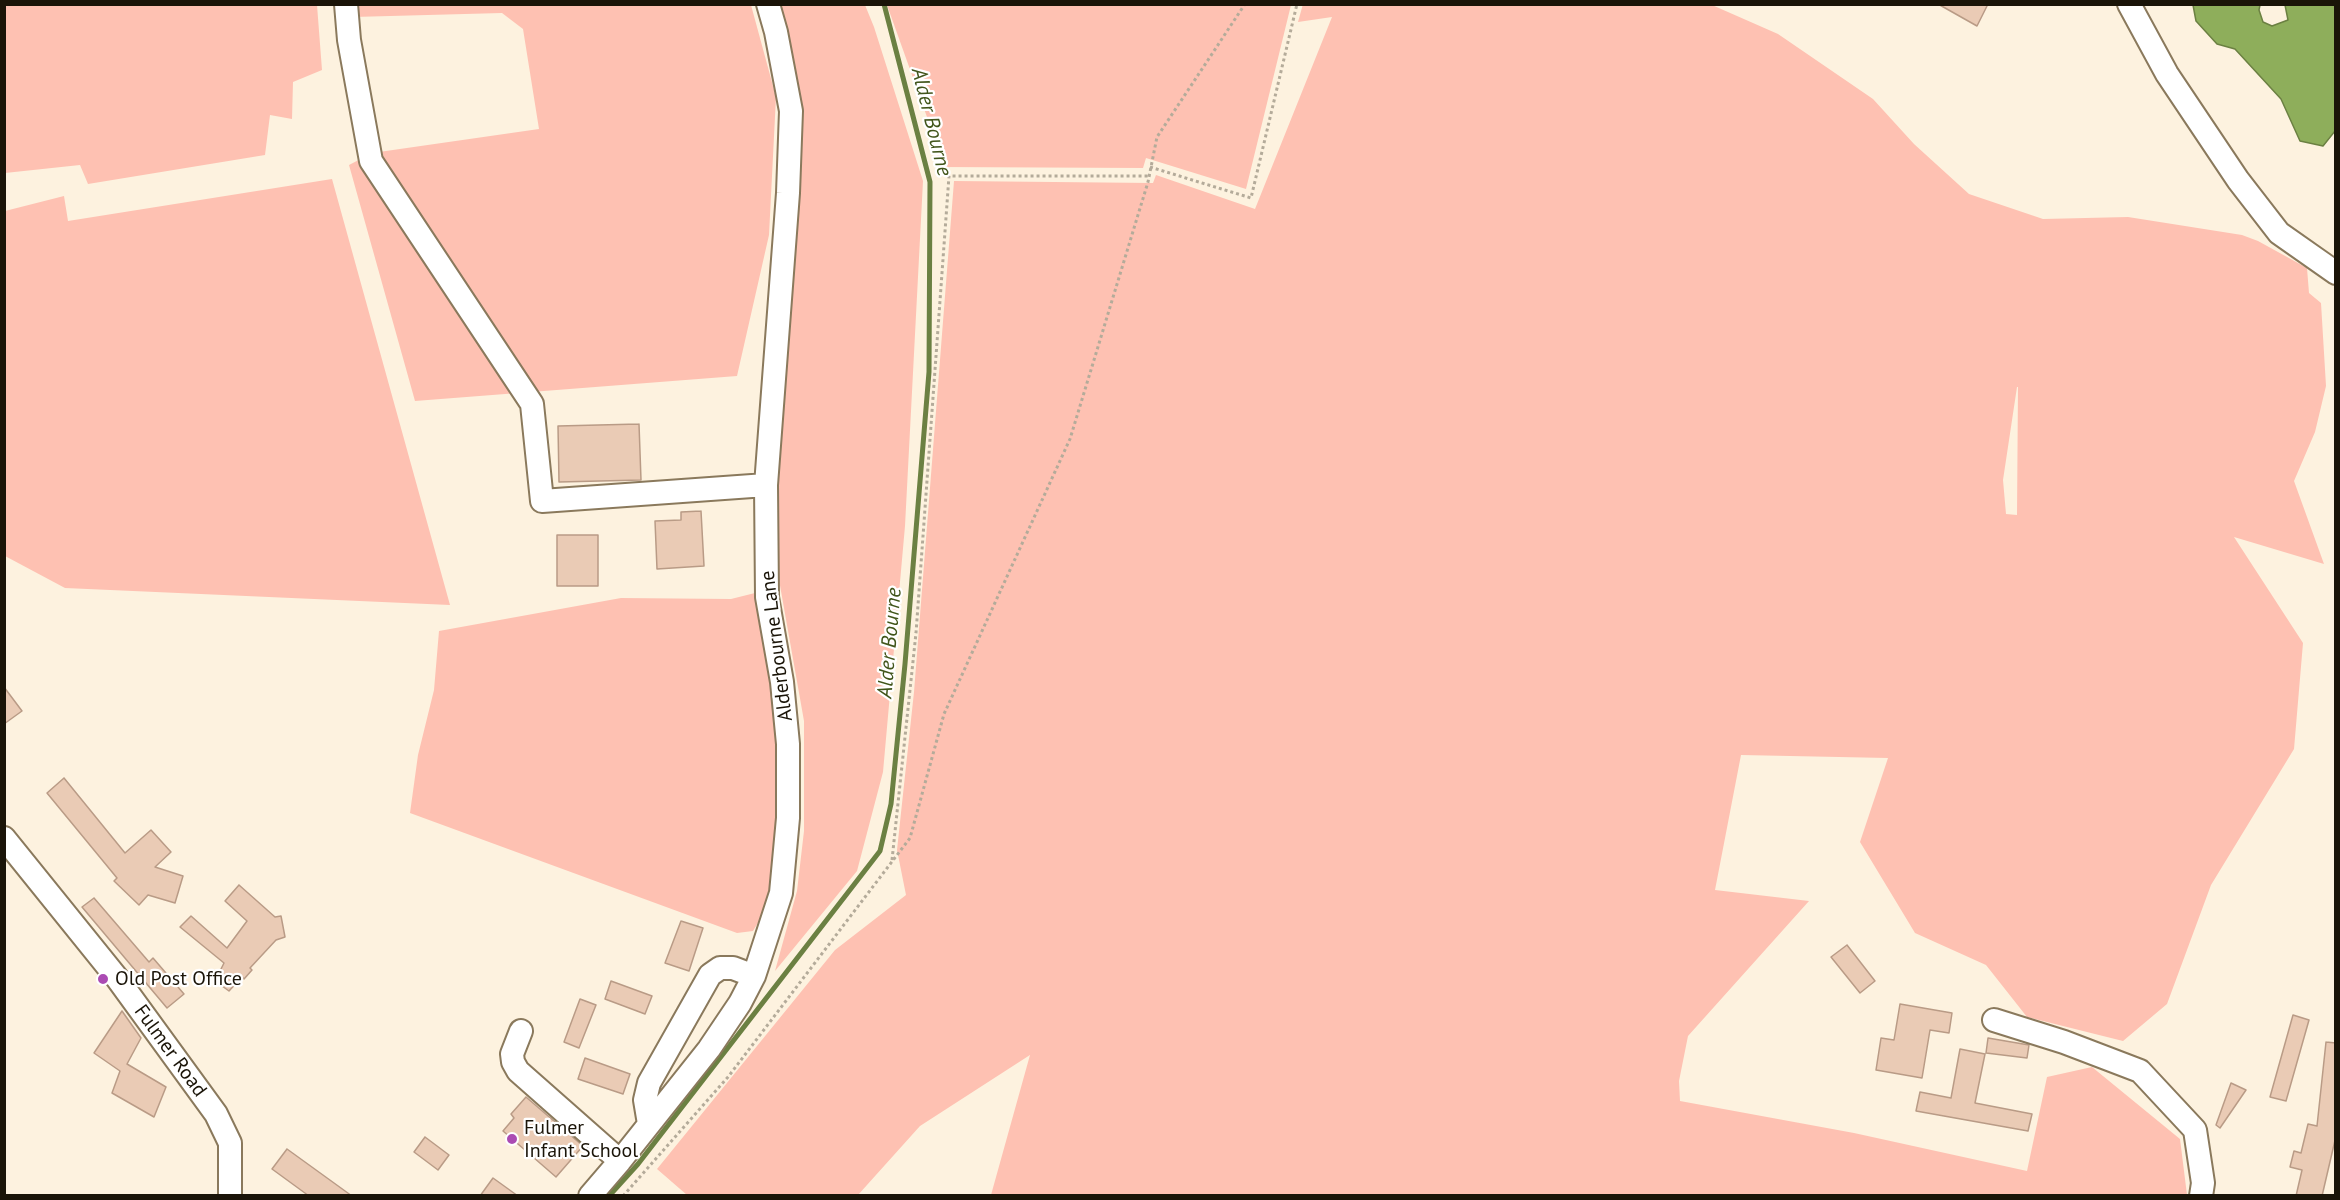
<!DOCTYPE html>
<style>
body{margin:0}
#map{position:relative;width:2340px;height:1200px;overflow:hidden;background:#fdf2df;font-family:"PT Sans",sans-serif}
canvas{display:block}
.frame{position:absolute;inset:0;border:6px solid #1a1408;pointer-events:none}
</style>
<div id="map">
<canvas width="2340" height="1200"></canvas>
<div class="frame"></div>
</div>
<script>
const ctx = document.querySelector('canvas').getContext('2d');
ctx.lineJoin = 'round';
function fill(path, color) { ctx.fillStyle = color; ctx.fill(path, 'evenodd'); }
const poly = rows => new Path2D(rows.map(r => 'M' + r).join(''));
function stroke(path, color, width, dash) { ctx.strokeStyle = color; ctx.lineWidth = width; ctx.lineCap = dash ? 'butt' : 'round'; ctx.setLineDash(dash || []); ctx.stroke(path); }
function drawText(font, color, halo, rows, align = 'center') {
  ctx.font = font + ' "PT Sans",sans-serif'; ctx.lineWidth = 4.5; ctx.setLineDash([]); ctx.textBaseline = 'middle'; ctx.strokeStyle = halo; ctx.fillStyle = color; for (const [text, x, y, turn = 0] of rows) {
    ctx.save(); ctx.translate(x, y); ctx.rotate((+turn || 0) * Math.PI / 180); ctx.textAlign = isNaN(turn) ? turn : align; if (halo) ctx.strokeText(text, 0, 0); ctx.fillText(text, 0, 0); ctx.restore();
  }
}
fill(poly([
 [1303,4,1712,5,1778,34,1873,99,1914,144,1969,194,2043,219,2128,217,2242,235,2258,241,2307,268,2309,293,2321,303,2326,386,2315,432,2294,481,2324,564,2234,537,2303,643,2294,749,2211,885,2167,1004,2123,1041,2027,1017,1986,965,1915,933,1860,842,1888,758,1741,755,1715,890,1809,901,1688,1036,1679,1081,1680,1101,1854,1133,2027,1171,2047,1077,2092,1067,2180,1139,2187,1195,991,1195,1030,1055,920,1126,858,1195,687,1195,657,1169,835,950,906,895,897,850,914,692,954,181,1153,183,1156,175,1255,209,1332,17,1298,22],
 [2017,387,2018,387,2017,515,2006,514,2003,480],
 [4,5,317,5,322,70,293,82,292,119,270,115,265,155,88,184,80,165,5,173],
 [351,5,751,5,776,97,769,235,737,376,415,401,349,165,372,153,539,129,523,29,502,13,353,17],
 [769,5,865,5,874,27,923,181,905,526,883,772,857,871,775,971,797,891,804,831,804,721,773,546,792,210],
 [887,5,887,4,1291,5,1246,189,1146,158,1143,168,940,167,927,117],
 [332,179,450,605,65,588,5,556,5,211,64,196,68,221],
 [755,593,772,686,776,737,777,812,767,908,753,931,737,933,410,813,418,755,434,690,439,631,621,598,731,599]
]), '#fec1b2');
const water = poly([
 [2193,5,2260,5,2259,10,2263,22,2272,26,2288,20,2285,5,2335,5,2335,131,2323,146,2300,141,2281,99,2235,49,2217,44,2196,21,2193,5]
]);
fill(water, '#8eae5b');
stroke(water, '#6b8042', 1.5);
stroke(poly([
 [609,1196,638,1164,880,851,891,804,905,664,929,372,930,182,884,4]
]), '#6b8042', 5);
const building = poly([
 [1938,4,1988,4,1977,26,1938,4],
 [639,424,641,480,559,482,558,426,639,424],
 [701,511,704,566,657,569,655,521,681,520,681,512,701,511],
 [557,535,598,535,598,586,557,586,557,535],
 [4,687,22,711,4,724,4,687],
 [64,778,125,853,151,830,171,852,155,867,183,876,175,903,148,895,139,905,114,881,117,878,47,793,64,778],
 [239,885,275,917,281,916,285,937,276,940,250,968,252,970,244,979,242,977,229,991,215,981,224,963,180,927,191,916,227,948,247,921,225,901,239,885],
 [94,898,149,962,153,958,184,994,167,1008,82,907,94,898],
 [681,921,703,928,689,971,665,963,681,921],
 [1847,945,1875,981,1860,993,1831,957,1847,945],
 [611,981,652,996,645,1014,605,999,611,981],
 [580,999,596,1005,579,1048,564,1042,580,999],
 [1900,1004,1952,1013,1949,1033,1930,1030,1922,1078,1876,1070,1881,1038,1894,1040,1900,1004],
 [122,1011,141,1038,127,1064,166,1087,154,1117,112,1093,120,1071,94,1053,122,1011],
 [2293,1015,2309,1020,2286,1101,2270,1097,2293,1015],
 [1988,1038,2029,1045,2027,1058,1986,1053,1988,1038],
 [2326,1042,2336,1043,2336,1136,2322,1196,2296,1196,2302,1170,2290,1167,2294,1151,2301,1153,2308,1124,2317,1126,2326,1042],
 [1960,1049,1985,1054,1975,1103,2032,1114,2028,1131,1916,1111,1920,1092,1951,1098,1960,1049],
 [585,1058,630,1074,623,1094,578,1079,585,1058],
 [2231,1083,2246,1090,2220,1128,2216,1125,2231,1083],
 [526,1097,583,1146,556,1177,503,1131,514,1118,511,1114,526,1097],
 [425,1137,449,1155,438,1170,414,1152,425,1137],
 [287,1149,352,1196,309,1196,272,1169,287,1149],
 [493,1178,518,1196,480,1196,493,1178]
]);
fill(building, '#eacbb5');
stroke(building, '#b99b86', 1.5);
const minor = poly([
 [346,4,349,40,371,161,532,404,542,501,766,485],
 [2129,4,2167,74,2238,180,2279,233,2336,273],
 [4,838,117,978,216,1114,230,1143,230,1196],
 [1994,1020,2064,1042,2140,1071,2195,1130,2203,1183,2201,1196],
 [521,1031,512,1054,513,1062,518,1071,620,1161],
 [649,1124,645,1100,649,1083,710,975,720,968,733,968,754,976],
 [590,1196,620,1161,709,1049,740,1003,754,976,781,893,788,818,788,744,782,682,767,597,766,485,788,193,791,111,776,32,768,4]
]);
stroke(minor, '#8a795c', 26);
stroke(poly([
 [1150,167,1251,198,1297,4],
 [892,860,916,633,949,176,1149,176],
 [623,1196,728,1077,910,838,944,714,1070,439,1148,182,1157,137,1245,4]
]), '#b4ab9a', 3, [3, 3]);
stroke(minor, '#fff', 22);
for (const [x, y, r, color] of [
 [103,979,6,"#ab4bb3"],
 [512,1139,6,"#ab4bb3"]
]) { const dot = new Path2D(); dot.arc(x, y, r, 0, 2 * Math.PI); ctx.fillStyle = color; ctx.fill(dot); stroke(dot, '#fff', 2); }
drawText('20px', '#1a1408', '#fff', [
 ["Alderbourne Lane",777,646,-97],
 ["Fulmer Road",170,1051,54]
]);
drawText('20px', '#1a1408', '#fff', [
 ["Old Post Office",115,979],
 ["Fulmer",524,1128],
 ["Infant School",524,1151]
], 'left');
drawText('italic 21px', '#41551b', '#fff', [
 ["Alder Bourne",931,122,76],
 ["Alder Bourne",890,643,-85]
]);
</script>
